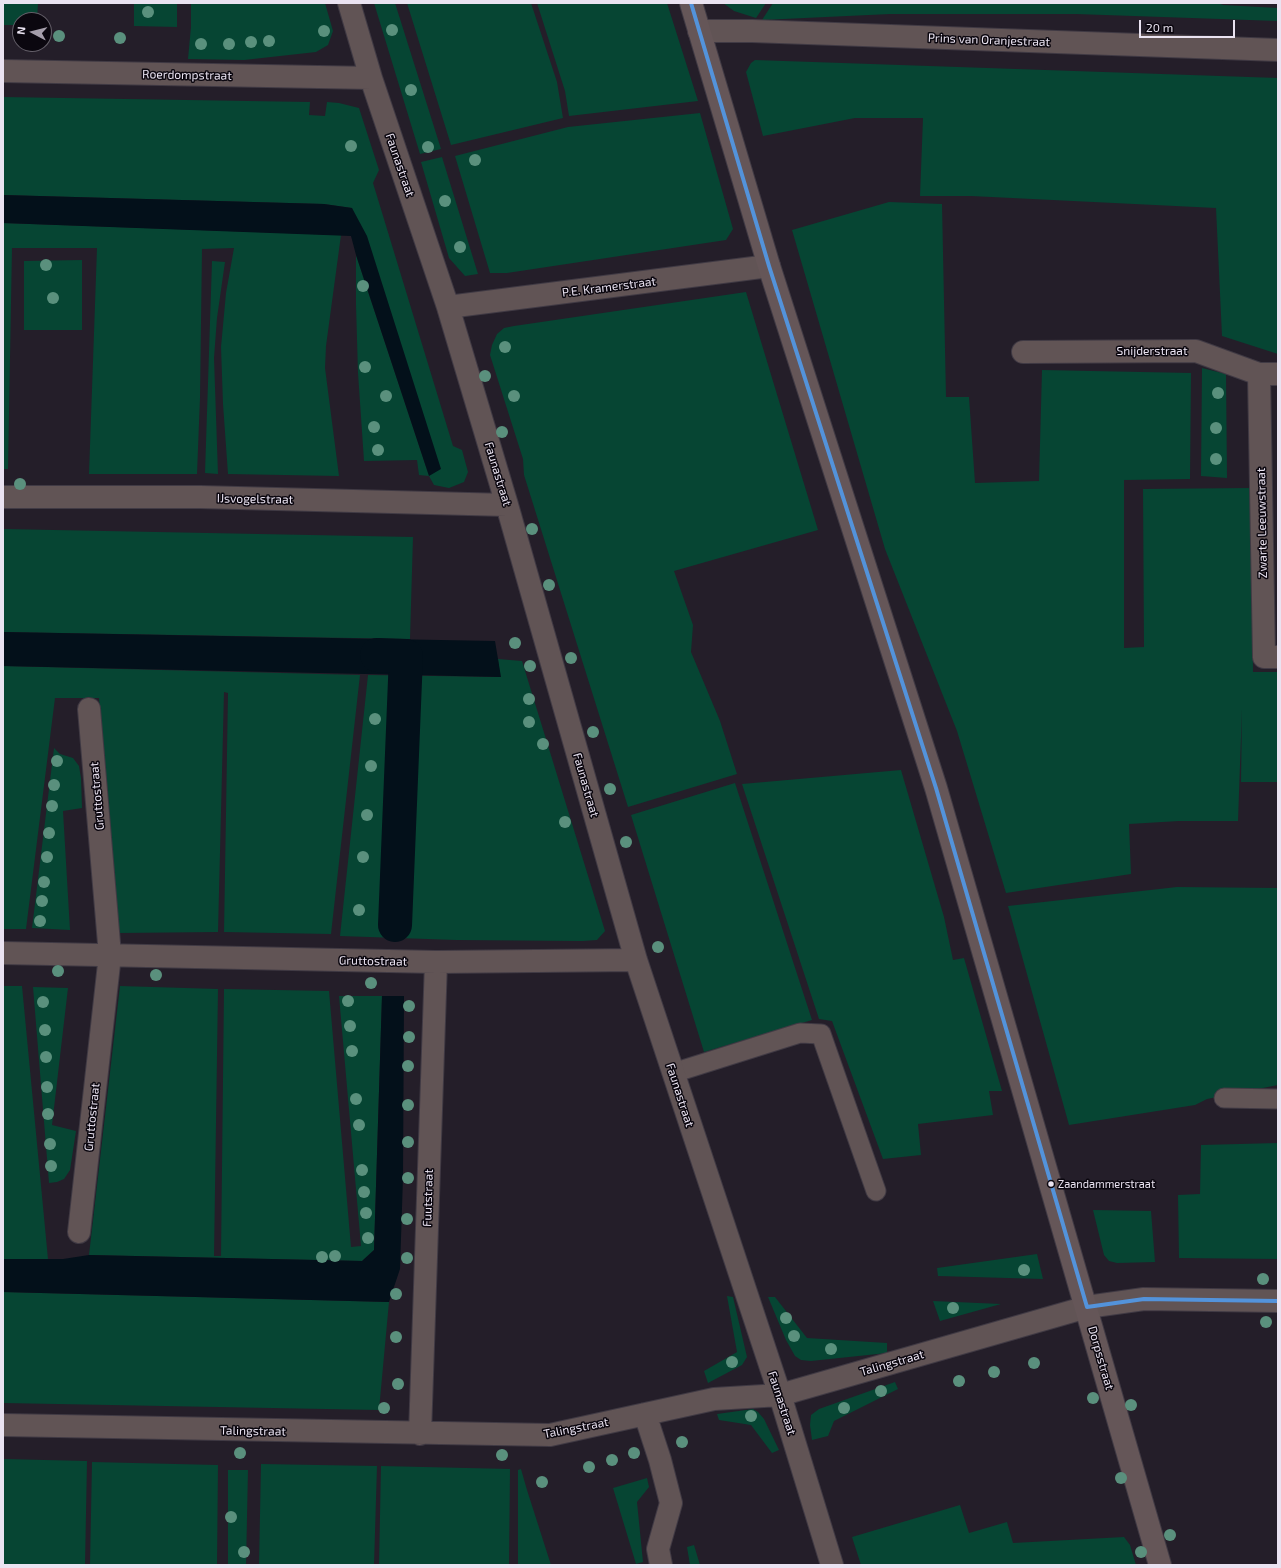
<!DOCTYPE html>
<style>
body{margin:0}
#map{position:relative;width:1281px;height:1568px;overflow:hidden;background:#241e29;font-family:"Exo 2",sans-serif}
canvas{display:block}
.frame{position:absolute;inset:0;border:4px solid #eae3f1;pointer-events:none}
.north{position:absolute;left:12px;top:12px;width:40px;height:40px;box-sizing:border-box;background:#0b070f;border:1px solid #645f69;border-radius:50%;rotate:277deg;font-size:11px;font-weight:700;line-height:16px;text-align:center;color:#eae3f1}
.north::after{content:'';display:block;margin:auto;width:14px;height:18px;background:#a59eab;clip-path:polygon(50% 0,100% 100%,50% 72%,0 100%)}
.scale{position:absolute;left:1139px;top:20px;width:96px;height:18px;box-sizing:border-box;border:2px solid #eae3f1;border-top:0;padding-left:5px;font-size:12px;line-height:14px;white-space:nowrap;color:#eae3f1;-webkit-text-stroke:3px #0b070f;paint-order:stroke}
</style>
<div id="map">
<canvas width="1281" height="1568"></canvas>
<div class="frame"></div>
<div class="north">N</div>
<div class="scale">20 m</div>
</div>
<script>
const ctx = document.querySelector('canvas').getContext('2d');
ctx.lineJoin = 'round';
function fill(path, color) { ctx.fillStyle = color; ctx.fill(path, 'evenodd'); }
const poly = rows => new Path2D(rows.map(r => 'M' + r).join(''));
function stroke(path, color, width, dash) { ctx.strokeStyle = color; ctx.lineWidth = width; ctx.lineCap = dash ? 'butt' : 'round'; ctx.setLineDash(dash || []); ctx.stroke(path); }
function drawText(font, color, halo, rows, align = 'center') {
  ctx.font = font + ' "Exo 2",sans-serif'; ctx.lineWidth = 3; ctx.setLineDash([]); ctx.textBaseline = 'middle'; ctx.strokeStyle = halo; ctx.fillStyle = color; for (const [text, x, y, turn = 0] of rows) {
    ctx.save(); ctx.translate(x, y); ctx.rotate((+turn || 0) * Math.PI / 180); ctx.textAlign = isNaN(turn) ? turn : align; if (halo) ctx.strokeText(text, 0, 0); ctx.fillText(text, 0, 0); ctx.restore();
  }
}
fill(poly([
 [3,3,38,3,37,20,20,20,20,25,3,25],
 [134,3,177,3,177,27,134,26],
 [191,3,325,3,333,31,328,45,316,52,244,60,188,59,191,27],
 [374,3,395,3,441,149,420,154],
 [407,3,531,3,557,82,563,118,451,145],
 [537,3,667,3,698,101,569,116,565,91],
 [723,3,766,3,756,18,734,11],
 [773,3,1218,3,1223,5,1278,8,1278,21,1076,14,890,14,762,20],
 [755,60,1278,78,1278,354,1222,336,1216,208,971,196,920,196,923,118,855,118,763,136,746,72,751,63],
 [3,97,310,102,309,115,325,116,327,102,339,103,359,108,379,170,373,183,453,446,462,450,468,472,464,482,449,488,434,485,429,476,419,475,417,460,364,461,358,373,356,305,356,255,429,476,352,208,324,204,3,195],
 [700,113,733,229,726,240,507,273,490,273,455,156,568,127],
 [442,157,478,274,465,276,449,258,421,162],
 [889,202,942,204,946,397,969,397,975,483,1039,481,1042,370,1191,373,1190,479,1124,480,1124,648,1144,647,1143,489,1251,488,1253,672,1278,672,1278,782,1241,782,1242,709,1238,821,1179,821,1129,824,1131,874,1006,893,957,731,885,549,792,230],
 [3,223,341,235,326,346,325,368,339,476,228,474,223,404,221,347,226,293,234,248,202,249,200,398,197,474,89,474,97,248,12,248,8,469,3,469],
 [82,260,82,330,24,330,24,261],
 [212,261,225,262,217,318,214,358,218,474,205,473],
 [746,292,818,530,674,571,693,625,691,652,720,721,737,774,628,807,524,475,523,459,490,355,492,345,497,334,504,328,514,326],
 [1202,368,1226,374,1227,478,1201,476],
 [3,529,413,537,410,639,3,632],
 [498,659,522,661,605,931,597,940,582,941,456,940,340,936,368,675,500,677],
 [3,666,360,675,331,934,224,932,228,693,224,692,218,932,119,933,99,698,55,698,26,929,3,929],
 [54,748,60,754,73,758,79,766,81,778,82,808,63,811,70,930,32,928],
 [901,770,944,917,953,960,964,958,1002,1091,989,1091,993,1115,918,1124,921,1155,883,1159,832,1021,819,1019,742,784],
 [735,783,812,1020,704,1052,631,815],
 [1177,887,1278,888,1278,1085,1207,1099,1195,1105,1069,1125,1008,906],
 [3,986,22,986,48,1259,3,1259],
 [120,986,218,989,214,1256,221,1256,224,989,329,991,351,1247,361,1246,339,996,382,996,374,1250,362,1261,89,1255],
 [33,987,68,988,52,1125,76,1131,70,1170,64,1179,57,1182,49,1183],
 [1278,1143,1278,1259,1179,1258,1178,1195,1200,1194,1201,1145],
 [1093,1210,1151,1211,1155,1262,1117,1263,1109,1261,1104,1255],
 [1037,1254,1043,1279,938,1276,937,1268],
 [3,1292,389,1302,379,1410,3,1403],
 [727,1296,733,1297,747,1357,742,1365,708,1383,704,1371,737,1352],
 [768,1297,775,1297,807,1338,887,1343,887,1353,811,1361,801,1360,795,1356,786,1340],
 [933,1301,1001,1304,940,1321],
 [895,1382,898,1389,834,1421,828,1436,812,1440,810,1425,811,1415,819,1409],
 [753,1409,758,1412,764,1419,779,1450,772,1453,751,1425,719,1420,717,1414],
 [3,1459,87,1461,85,1565,3,1565],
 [92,1462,218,1465,217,1565,90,1565],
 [261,1464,377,1466,374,1565,259,1565],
 [381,1466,510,1469,509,1565,379,1565],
 [521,1469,527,1490,551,1565,518,1565,518,1470],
 [228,1470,248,1470,246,1565,228,1565],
 [647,1478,649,1487,637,1502,643,1562,636,1564,613,1488],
 [960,1505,969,1533,1007,1522,1013,1543,1124,1537,1130,1545,1136,1565,861,1565,852,1537],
 [694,1545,700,1565,690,1565,687,1547]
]), '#064533');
fill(poly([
 [3,195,324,204,352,208,367,236,441,469,429,476,356,255,351,236,3,223],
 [3,632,495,641,501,677,3,666],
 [382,996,404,996,403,1177,400,1269,389,1302,3,1292,3,1259,63,1259,89,1255,362,1261,374,1250]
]), '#03101a');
stroke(poly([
 [377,655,406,656,395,925]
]), '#03101a', 34);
const lane = poly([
 [673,1073,800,1033,821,1034,876,1191],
 [1224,1098,1278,1099]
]);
const street = poly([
 [349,3,371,78,448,307,507,505,636,960,780,1395,832,1565],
 [699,31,752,31,1278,50],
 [3,71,371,78],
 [448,307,769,266],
 [1023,352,1196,351,1259,374,1278,374],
 [1259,374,1264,657,1278,657],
 [3,497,200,497,507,505],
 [3,953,436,962,636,960],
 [79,1232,110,955,89,709],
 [645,1414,660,1460,671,1503,658,1549,661,1565],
 [3,1425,550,1435,714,1399,780,1395,1087,1307,1144,1299,1278,1301],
 [420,1434,436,962]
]);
const secondary = poly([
 [691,3,769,266,936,788,1160,1565]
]);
stroke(lane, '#403a44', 21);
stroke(street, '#403a44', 24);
stroke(secondary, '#403a44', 24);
stroke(lane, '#615455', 19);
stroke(street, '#615455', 22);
stroke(secondary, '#655658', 22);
stroke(poly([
 [691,3,769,266,936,788,1087,1307],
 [1087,1307,1144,1299,1278,1301]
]), '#5393db', 4);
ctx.fillStyle = '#5a907d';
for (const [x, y] of [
 [148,12],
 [392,30],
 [324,31],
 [59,36],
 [120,38],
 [269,41],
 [251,42],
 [201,44],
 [229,44],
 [411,90],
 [351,146],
 [428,147],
 [475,160],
 [445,201],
 [460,247],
 [46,265],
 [363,286],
 [53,298],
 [505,347],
 [365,367],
 [485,376],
 [1218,393],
 [386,396],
 [514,396],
 [374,427],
 [1216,428],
 [502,432],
 [378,450],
 [1216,459],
 [20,484],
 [532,529],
 [549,585],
 [515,643],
 [571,658],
 [530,666],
 [529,699],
 [375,719],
 [529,722],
 [593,732],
 [543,744],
 [57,761],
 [371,766],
 [54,785],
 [610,789],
 [52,806],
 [367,815],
 [565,822],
 [49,833],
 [626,842],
 [47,857],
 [363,857],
 [44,882],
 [42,901],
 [359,910],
 [40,921],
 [658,947],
 [58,971],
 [156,975],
 [371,983],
 [348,1001],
 [43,1002],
 [409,1006],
 [350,1026],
 [45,1030],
 [409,1037],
 [352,1051],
 [46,1057],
 [408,1066],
 [47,1087],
 [356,1099],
 [408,1105],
 [48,1114],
 [359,1125],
 [408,1142],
 [50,1144],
 [51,1166],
 [362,1170],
 [408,1178],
 [364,1192],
 [366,1213],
 [407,1219],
 [368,1238],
 [335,1256],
 [322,1257],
 [407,1258],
 [1024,1270],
 [1263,1279],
 [396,1294],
 [953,1308],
 [786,1318],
 [1266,1322],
 [794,1336],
 [396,1337],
 [831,1349],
 [732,1362],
 [1034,1363],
 [994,1372],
 [959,1381],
 [398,1384],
 [881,1391],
 [1093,1398],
 [1131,1405],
 [384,1408],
 [844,1408],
 [751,1416],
 [682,1442],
 [240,1453],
 [634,1453],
 [502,1455],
 [612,1460],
 [589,1467],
 [1121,1478],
 [542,1482],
 [231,1517],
 [1170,1535],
 [244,1552],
 [1141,1552]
]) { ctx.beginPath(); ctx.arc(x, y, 6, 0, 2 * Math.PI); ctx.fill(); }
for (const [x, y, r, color] of [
 [1051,1184,3.5,"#eae3f1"]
]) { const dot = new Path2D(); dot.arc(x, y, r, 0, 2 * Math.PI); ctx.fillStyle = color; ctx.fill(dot); stroke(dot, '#0b070f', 1.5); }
drawText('11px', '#eae3f1', '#0b070f', [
 ["Zaandammerstraat",1058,1184]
], 'left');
drawText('12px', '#eae3f1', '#0b070f', [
 ["Prins van Oranjestraat",989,40,2],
 ["Roerdompstraat",187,75,1],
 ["Faunastraat",400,165,71],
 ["P.E. Kramerstraat",609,287,-7],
 ["Snijderstraat",1152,351],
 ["Faunastraat",498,474,73],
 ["IJsvogelstraat",255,499,1],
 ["Zwarte Leeuwstraat",1262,523,-91],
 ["Faunastraat",586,785,74],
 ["Gruttostraat",97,796,-95],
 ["Gruttostraat",373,961,1],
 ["Faunastraat",680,1095,72],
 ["Gruttostraat",92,1117,-84],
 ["Fuutstraat",428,1198,-88],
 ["Dorpsstraat",1101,1358,74],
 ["Talingstraat",892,1363,-16],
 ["Faunastraat",782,1403,72],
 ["Talingstraat",576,1428,-11],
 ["Talingstraat",253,1431,1]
]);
</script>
